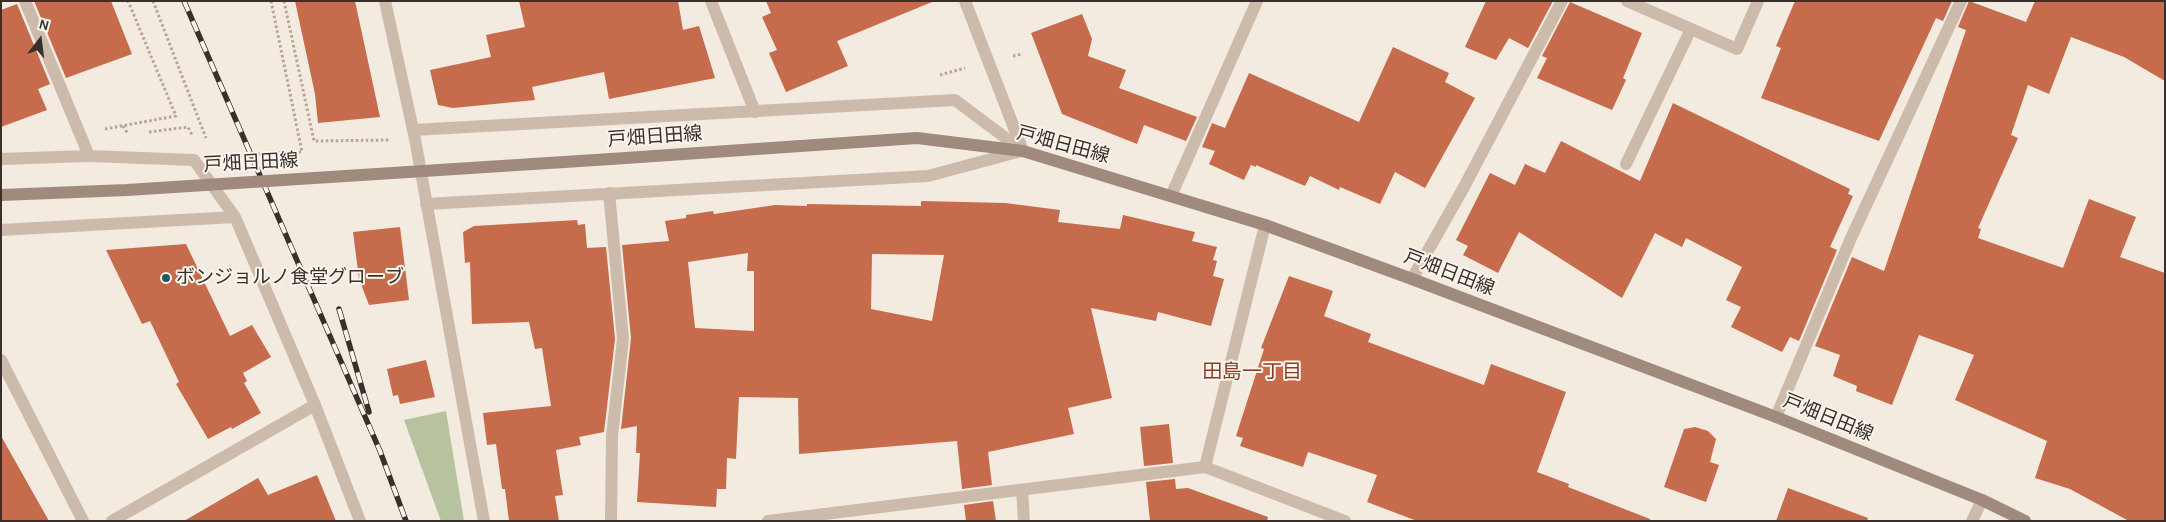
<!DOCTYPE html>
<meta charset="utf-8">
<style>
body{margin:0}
#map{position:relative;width:2166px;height:522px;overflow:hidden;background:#f3eae0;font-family:Karla,sans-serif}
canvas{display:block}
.frame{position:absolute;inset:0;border:2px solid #3a302b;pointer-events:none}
.north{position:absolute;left:15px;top:15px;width:50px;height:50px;-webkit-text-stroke:4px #faf4ed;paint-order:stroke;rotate:15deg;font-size:14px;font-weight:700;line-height:20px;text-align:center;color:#3a302b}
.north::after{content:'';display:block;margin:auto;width:18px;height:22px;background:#3a302b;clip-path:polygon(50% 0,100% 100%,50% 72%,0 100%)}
</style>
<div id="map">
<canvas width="2166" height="522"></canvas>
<div class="frame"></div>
<div class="north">N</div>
</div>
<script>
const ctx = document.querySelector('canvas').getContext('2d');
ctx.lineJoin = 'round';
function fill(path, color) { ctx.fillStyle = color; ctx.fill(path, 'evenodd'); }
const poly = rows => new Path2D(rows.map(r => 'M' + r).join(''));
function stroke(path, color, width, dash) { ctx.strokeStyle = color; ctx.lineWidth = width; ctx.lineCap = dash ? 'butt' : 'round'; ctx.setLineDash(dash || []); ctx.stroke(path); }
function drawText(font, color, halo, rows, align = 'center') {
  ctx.font = font + ' Karla,"Noto Sans JP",sans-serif'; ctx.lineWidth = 4; ctx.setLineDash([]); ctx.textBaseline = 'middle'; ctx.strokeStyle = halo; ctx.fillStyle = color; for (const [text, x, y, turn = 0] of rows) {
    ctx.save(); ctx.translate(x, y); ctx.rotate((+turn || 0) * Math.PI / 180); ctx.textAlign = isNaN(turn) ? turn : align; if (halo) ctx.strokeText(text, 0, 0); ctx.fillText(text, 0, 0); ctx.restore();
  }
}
fill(poly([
 [446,411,464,521,441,521,404,420]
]), '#b7c39f');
fill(poly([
 [34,1,111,1,132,54,66,78],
 [295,1,355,1,380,117,318,123,315,94],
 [519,1,678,1,683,30,699,26,715,78,609,99,604,72,532,87,535,100,453,108,438,105,430,70,491,57,486,35,525,27],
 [766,1,932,1,932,2,837,41,848,66,786,92,769,53,777,50,762,17,771,13],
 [1486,1,1553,1,1528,48,1509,38,1496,60,1465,47],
 [1795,1,1952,1,1943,21,1936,18,1879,141,1761,98,1781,48,1776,46],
 [1969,1,2026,22,2035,1,2165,1,2165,81,2124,57,2071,37,2049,94,2028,85,2011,135,2018,138,1978,228,1981,229,1978,238,2063,268,2089,199,2136,217,2120,257,2165,273,2165,521,2129,521,2070,489,2035,478,2047,441,1955,400,1974,355,1919,335,1892,405,1856,391,1857,386,1833,376,1840,355,1815,346,1852,257,1884,271,1966,30,1958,27],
 [1570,2,1642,33,1623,78,1626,80,1612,110,1537,78,1547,58,1542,56],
 [17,4,50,84,38,89,47,110,1,127,1,10],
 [1082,14,1092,39,1088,56,1126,70,1119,88,1197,117,1186,141,1144,125,1137,144,1062,114,1031,33],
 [1393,47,1449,73,1445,82,1475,98,1425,188,1395,172,1380,204,1340,187,1339,190,1310,176,1305,186,1256,165,1256,167,1251,165,1244,180,1209,164,1215,151,1202,147,1212,123,1225,128,1249,73,1359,122],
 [1673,103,1850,189,1848,194,1853,196,1830,247,1837,250,1799,341,1790,337,1782,352,1731,327,1741,307,1726,300,1742,267,1686,238,1682,247,1655,233,1622,298,1519,232,1498,273,1463,255,1468,246,1456,240,1490,173,1515,185,1525,164,1545,173,1561,141,1640,181],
 [921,201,1005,203,1060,210,1058,222,1120,229,1123,215,1195,232,1192,241,1217,247,1213,260,1217,261,1213,276,1224,279,1211,326,1158,312,1156,321,1091,308,1112,398,1068,408,1074,434,988,452,992,485,962,489,957,441,799,454,798,398,739,397,736,459,727,458,726,489,717,489,716,507,637,502,640,453,636,453,637,426,621,429,631,338,622,245,669,241,665,221,686,218,686,215,713,211,714,214,775,205,807,206,807,204,921,206],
 [748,253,747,271,754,271,754,331,695,328,688,262],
 [872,254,944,255,932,321,871,309],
 [577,220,578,225,585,224,587,248,606,247,615,339,604,432,579,437,581,445,556,450,563,495,555,496,559,521,509,521,505,489,502,489,496,444,487,445,483,413,551,406,542,348,535,349,529,322,472,324,470,262,465,263,463,232,474,226],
 [400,227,409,300,369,305,359,279,353,232],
 [186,244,230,336,252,325,271,357,243,373,247,381,244,383,261,413,232,429,231,427,208,439,176,384,179,382,150,321,142,324,106,250],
 [1289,276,1333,291,1324,316,1371,334,1368,342,1484,385,1491,364,1566,392,1537,472,1569,484,1568,487,1650,519,1650,521,1417,521,1367,502,1377,475,1308,452,1303,467,1240,446,1243,438,1236,436,1264,349,1261,348],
 [426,360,435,397,400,404,398,395,393,396,387,369],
 [1169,424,1173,463,1144,466,1140,427],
 [1695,427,1708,431,1716,439,1710,462,1719,465,1706,502,1664,487,1684,429],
 [1,436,49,521,1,521],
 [317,475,336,521,184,521,258,478,268,495],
 [1175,479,1176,489,1188,488,1268,517,1267,521,1150,521,1146,482],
 [1788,488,1868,518,1867,521,1776,521],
 [993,501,996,521,966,521,964,505]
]), '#c66b4b');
stroke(poly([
 [153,1,206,138],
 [271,1,302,152],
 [284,1,314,141,390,140],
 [1013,56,1022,54],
 [940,75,965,68],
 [123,126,128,134],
 [105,129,176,116,128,1],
 [149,132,188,127,192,135],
 [274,153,301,152]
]), '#b8a596', 3, [2.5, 2.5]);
stroke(poly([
 [25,1,89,156],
 [385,1,415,139,484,521],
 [711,1,755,112],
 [1627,1,1737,49,1758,1],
 [413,130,955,100,1023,151],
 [1,159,89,156,194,160,235,217,315,405,360,521],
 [1626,164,1691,29],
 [609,193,623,339,612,436,611,521],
 [426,204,928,176,1021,151],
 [1,230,235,217],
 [1412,279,1464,187,1562,1],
 [1,360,83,521],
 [1776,417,1851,238,1961,1],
 [1205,467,1265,225],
 [1022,490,1024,521],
 [112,521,315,405],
 [768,521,1205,467,1345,521],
 [1972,521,1982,500]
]), '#ccbbab', 12);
stroke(poly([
 [965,1,1023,151],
 [1171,196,1257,1]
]), '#ccbbab', 12);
stroke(poly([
 [611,159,917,138,1023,151,1265,225,1412,279,1776,417,1982,500,2025,521]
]), '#a08a7d', 12);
const rail = poly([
 [184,1,380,451,406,521],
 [339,309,369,412]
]);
stroke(rail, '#3a302b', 5.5);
stroke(rail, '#faf4ed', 4, [11]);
stroke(poly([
 [213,157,274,153]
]), '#b8a596', 3, [2.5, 2.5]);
stroke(poly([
 [1,195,127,190,611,159]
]), '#a08a7d', 12);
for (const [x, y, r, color] of [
 [166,278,5,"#1f575c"]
]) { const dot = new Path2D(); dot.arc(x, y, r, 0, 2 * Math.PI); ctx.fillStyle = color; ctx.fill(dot); stroke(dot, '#faf4ed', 2); }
drawText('19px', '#3a302b', '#faf4ed', [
 ["戸畑日田線",655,137,-4],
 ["戸畑日田線",1063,145,15],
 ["戸畑日田線",251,163,-3],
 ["戸畑日田線",1449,273,21],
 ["戸畑日田線",1828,418,22]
]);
drawText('19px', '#3a302b', '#faf4ed', [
 ["ボンジョルノ食堂グローブ",176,278]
], 'left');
drawText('20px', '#893d23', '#faf4ed', [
 ["田島一丁目",1252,372]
]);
</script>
